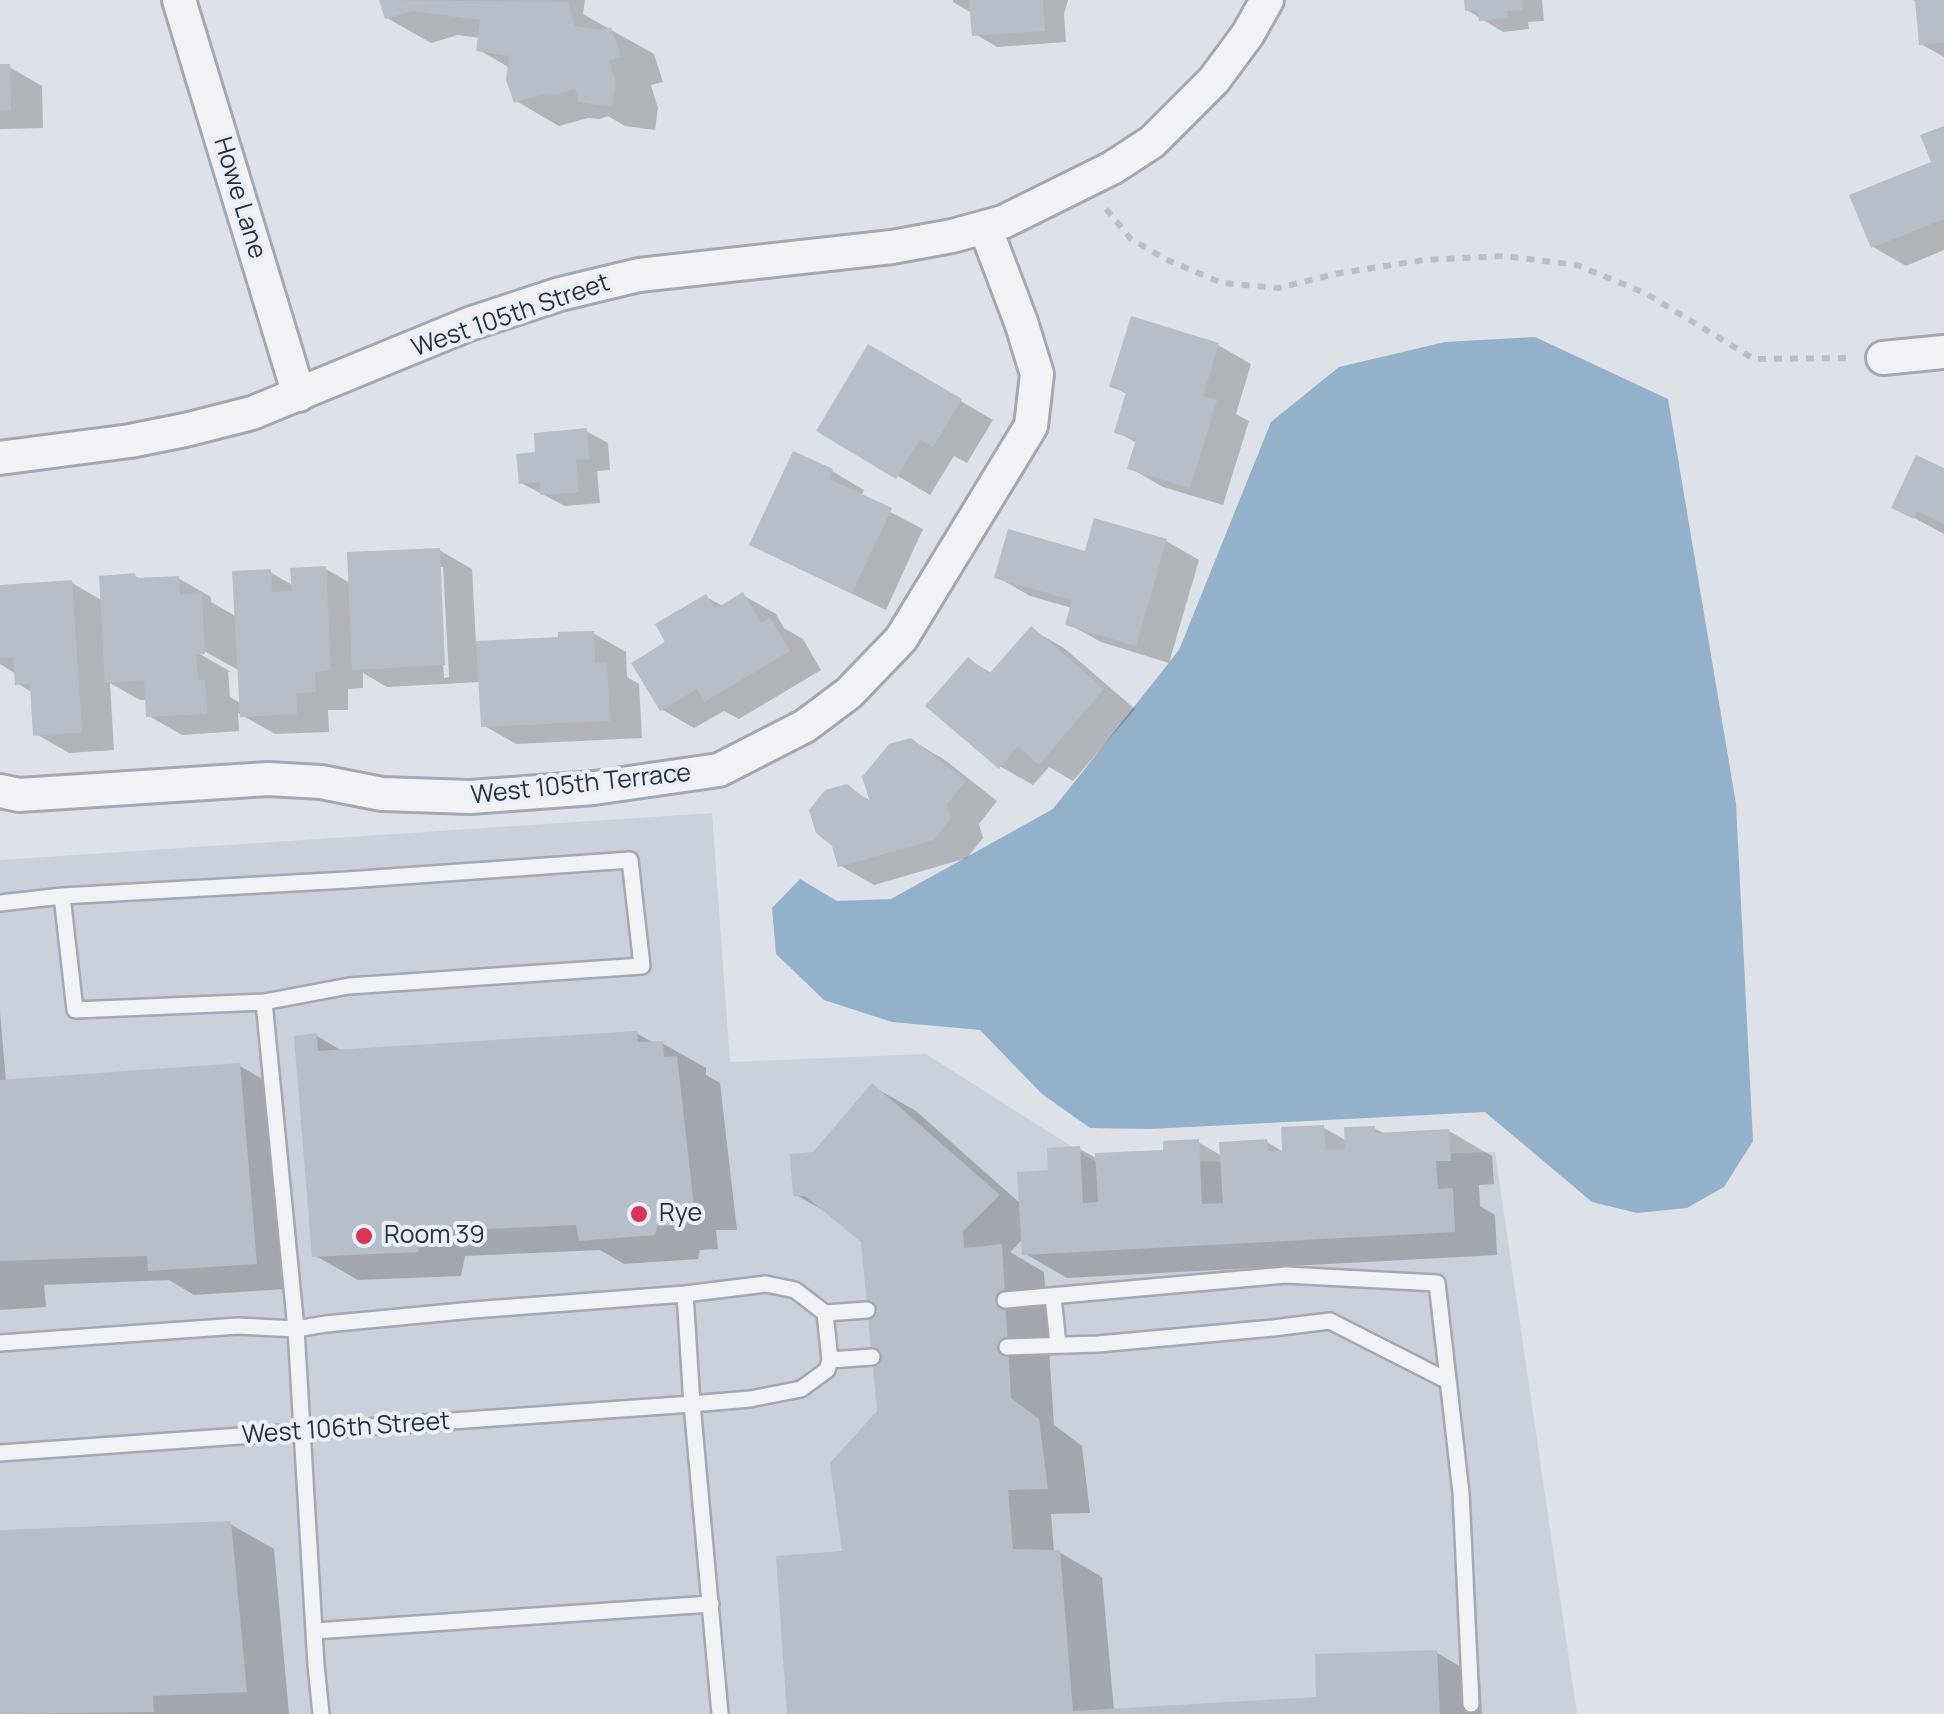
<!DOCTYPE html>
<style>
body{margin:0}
canvas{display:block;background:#dde2e8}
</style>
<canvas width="1944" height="1714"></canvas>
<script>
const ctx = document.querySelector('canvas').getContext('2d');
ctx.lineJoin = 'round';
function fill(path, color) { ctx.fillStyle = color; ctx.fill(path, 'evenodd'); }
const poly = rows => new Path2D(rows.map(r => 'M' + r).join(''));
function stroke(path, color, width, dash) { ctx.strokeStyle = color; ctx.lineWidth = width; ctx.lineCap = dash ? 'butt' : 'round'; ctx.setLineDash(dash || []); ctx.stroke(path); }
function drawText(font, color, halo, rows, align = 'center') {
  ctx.font = font + ' Manrope,sans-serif'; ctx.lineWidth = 8; ctx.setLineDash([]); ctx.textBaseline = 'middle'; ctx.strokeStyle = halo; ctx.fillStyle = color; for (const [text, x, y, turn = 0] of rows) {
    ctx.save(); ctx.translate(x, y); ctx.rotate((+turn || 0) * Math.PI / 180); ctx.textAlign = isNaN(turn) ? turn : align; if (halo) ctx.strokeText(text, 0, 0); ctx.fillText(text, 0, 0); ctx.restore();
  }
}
fill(poly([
 [712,813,730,1062,926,1054,1101,1165,1495,1152,1577,1714,0,1714,0,860]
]), '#cbd1da');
fill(poly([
 [1535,337,1668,399,1736,804,1753,1141,1724,1187,1687,1208,1637,1213,1592,1202,1485,1112,1150,1129,1090,1128,1042,1094,980,1030,892,1022,824,1000,776,954,772,908,800,879,837,901,891,899,1053,809,1179,650,1271,422,1339,367,1445,342]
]), '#94b1cc');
fill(poly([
 [382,0,585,0,583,14,654,54,663,82,651,85,658,108,655,130,625,126,608,116,600,119,588,118,559,126,516,101,510,68,479,50,480,38,458,35,431,43,387,18],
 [953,0,1068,0,1064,14,1066,42,997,47,975,34,973,14,953,2],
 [1466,0,1542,0,1544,21,1528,22,1529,29,1503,32,1467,10],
 [1913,0,1944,0,1944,57,1921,44,1918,2],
 [0,67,9,67,42,86,43,128,0,129],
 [1944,128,1944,250,1906,266,1873,247,1934,164],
 [1218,345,1251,364,1236,414,1249,421,1223,505,1163,487,1130,468,1137,443,1117,432,1128,395,1112,386],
 [869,347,993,420,967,463,954,456,930,495,820,430],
 [586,431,608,443,610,470,597,471,600,503,565,506,521,483,538,454],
 [832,471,864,490,861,497,923,529,886,610,785,562,752,544],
 [1944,471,1944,534,1894,507],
 [1096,521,1166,541,1199,560,1169,663,1101,642,1068,624,1072,608,1030,596,997,577,1086,554],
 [439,550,472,569,476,643,561,639,593,633,626,652,627,677,639,684,642,738,516,744,483,725,481,682,387,687,363,673,363,688,348,689,348,710,328,710,329,732,275,734,238,713,239,731,182,735,149,716,148,700,140,700,110,683,114,750,69,753,36,734,33,693,17,683,16,674,0,664,0,587,72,583,103,601,135,576,142,580,178,578,211,597,211,602,237,617,270,572,294,586,326,569,350,583],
 [438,567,443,567,449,677,444,678],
 [195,646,240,671,242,704,230,697,228,672,231,672,193,650],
 [743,595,776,614,784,628,803,639,821,670,739,719,724,711,694,728,661,709,669,642,706,597,723,606],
 [1031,629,1064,648,1135,709,1073,781,1049,767,1033,785,1001,767,969,660,993,674],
 [911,740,945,760,997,801,979,824,983,838,967,858,874,885,841,866,846,787,873,802],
 [0,1012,6,1082,240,1066,283,1091,300,1288,194,1295,169,1280,44,1285,46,1307,0,1310],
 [636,1033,654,1043,662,1043,706,1068,706,1075,720,1083,737,1230,716,1230,718,1249,700,1250,698,1259,624,1264,600,1250,465,1256,461,1276,358,1280,314,1255,317,1036,344,1052],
 [872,1086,916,1111,1021,1204,1051,1173,1080,1149,1098,1159,1166,1152,1198,1142,1222,1156,1267,1142,1285,1153,1324,1128,1347,1141,1374,1128,1385,1134,1449,1131,1492,1156,1494,1184,1479,1185,1480,1206,1495,1215,1497,1255,1067,1278,1024,1253,1023,1239,1010,1252,1044,1272,1054,1425,1082,1446,1090,1513,1051,1514,1054,1552,1059,1552,1102,1577,1114,1711,1319,1699,1437,1653,1480,1678,1482,1714,789,1714,844,1554,880,1412,864,1241,835,1217,796,1195,814,1155],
 [230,1524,274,1549,289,1714,0,1714,0,1532]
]), '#0003');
fill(poly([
 [379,0,568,2,575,26,601,30,611,27,621,57,609,61,616,82,612,107,579,102,575,89,555,95,543,94,514,103,506,80,509,56,476,51,480,20,413,11,385,19],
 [969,0,1043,0,1045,31,972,36],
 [1464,0,1522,0,1523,10,1507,11,1508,18,1479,21,1478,10,1465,11],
 [1915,0,1944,0,1944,43,1919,45],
 [0,64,10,64,11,110,0,111],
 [1944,126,1944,219,1871,248,1849,195,1931,162,1920,135],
 [1131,316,1219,343,1203,396,1217,400,1190,488,1127,469,1136,439,1114,433,1126,392,1109,387],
 [868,344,962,399,933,447,920,439,896,479,816,431],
 [587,428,589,459,576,460,579,492,540,495,540,482,519,484,516,454,535,452,534,433],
 [793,451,833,469,829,479,892,508,852,593,749,545],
 [1916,455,1944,468,1944,524,1917,511,1914,519,1891,508],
 [1094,518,1167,539,1136,646,1065,625,1072,600,994,578,1008,529,1085,551],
 [440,548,445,665,352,670,347,552],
 [326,566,331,670,315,672,316,692,296,693,297,714,240,717,232,571,271,569,272,592,292,591,290,568],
 [135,573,136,578,179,576,180,595,202,593,205,654,196,655,198,680,205,680,207,714,146,717,144,680,105,683,99,576],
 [72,580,82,732,33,736,30,684,15,685,13,657,0,658,0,585],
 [743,592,761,623,770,617,790,651,704,702,697,689,660,711,631,663,665,642,655,624,706,594,715,609],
 [1031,626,1104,689,1039,765,1018,746,999,769,925,706,968,657,989,674],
 [594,631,595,663,607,662,610,721,481,727,476,641,558,637,558,632],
 [911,738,966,781,947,804,951,818,934,840,838,867,832,846,816,833,809,810,825,790,847,784,870,802,862,777,889,744],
 [637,1031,638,1042,663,1041,664,1057,677,1056,694,1207,674,1207,676,1225,657,1226,655,1235,579,1241,576,1225,422,1232,418,1252,312,1257,294,1036,317,1033,318,1051],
 [240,1063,257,1264,148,1271,147,1256,0,1261,0,1080],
 [872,1083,1000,1195,963,1231,964,1248,1002,1244,1011,1398,1039,1419,1048,1489,1008,1490,1013,1549,1060,1550,1073,1711,1316,1697,1315,1654,1437,1650,1440,1714,787,1714,776,1556,842,1551,830,1463,877,1411,861,1242,805,1196,793,1196,790,1154,813,1152],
 [1324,1125,1326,1150,1345,1149,1344,1127,1375,1126,1375,1133,1449,1129,1451,1161,1436,1161,1438,1189,1453,1188,1455,1232,1022,1255,1017,1172,1048,1170,1047,1148,1080,1146,1083,1203,1098,1202,1095,1153,1163,1150,1163,1141,1199,1139,1202,1204,1223,1203,1219,1142,1267,1139,1268,1151,1282,1150,1281,1127],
 [231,1521,247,1692,153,1696,154,1712,0,1714,0,1530]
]), '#b6bec8');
const lane = poly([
 [0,903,62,896,347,880,630,860,642,966,349,986,264,1002,75,1010,62,896],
 [264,1002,296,1329,316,1665,321,1714],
 [1053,1296,1058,1345],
 [1005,1300,1286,1275,1437,1283,1461,1493,1471,1704],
 [825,1313,867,1310],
 [0,1343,238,1326,296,1329,326,1324,473,1310,685,1294],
 [1007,1347,1098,1344,1273,1328,1330,1321,1448,1381],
 [830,1360,872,1357],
 [0,1453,692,1404,750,1399,801,1389,827,1370,830,1360,825,1313,795,1290,766,1284,685,1294,692,1404,720,1714],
 [314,1631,711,1604]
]);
const street = poly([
 [179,0,299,395],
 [1883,358,1944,352],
 [0,458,130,441,185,430,252,413,469,324,560,294,639,275,892,247,952,236,1003,222,1112,168,1152,142,1214,80,1248,34,1267,0],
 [0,791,19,795,268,779,321,782,382,794,470,797,594,788,719,770,805,726,849,693,901,639,1031,426,1037,374,1021,322,985,227]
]);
stroke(lane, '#a2a9b2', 20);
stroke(street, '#a2a9b2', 38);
stroke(poly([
 [1106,209,1131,239,1165,259,1222,283,1278,288,1340,273,1424,260,1505,256,1577,265,1645,293,1754,359,1852,358]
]), '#bbc0c7', 6, [8, 8]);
stroke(lane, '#f0f2f6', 15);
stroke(street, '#f0f2f6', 32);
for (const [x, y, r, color] of [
 [639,1214,10,"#da3553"],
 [364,1236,10,"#da3553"]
]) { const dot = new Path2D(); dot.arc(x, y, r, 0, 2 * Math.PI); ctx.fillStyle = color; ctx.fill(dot); stroke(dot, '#ecf0f6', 4); }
drawText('25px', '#253040', '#ecf0f6', [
 ["Howe Lane",239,198,73],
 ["West 105th Street",511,316,-19],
 ["West 105th Terrace",581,785,-6],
 ["West 106th Street",346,1429,-4]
]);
drawText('25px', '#253040', '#ecf0f6', [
 ["Rye",659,1214],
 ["Room 39",384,1236]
], 'left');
</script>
